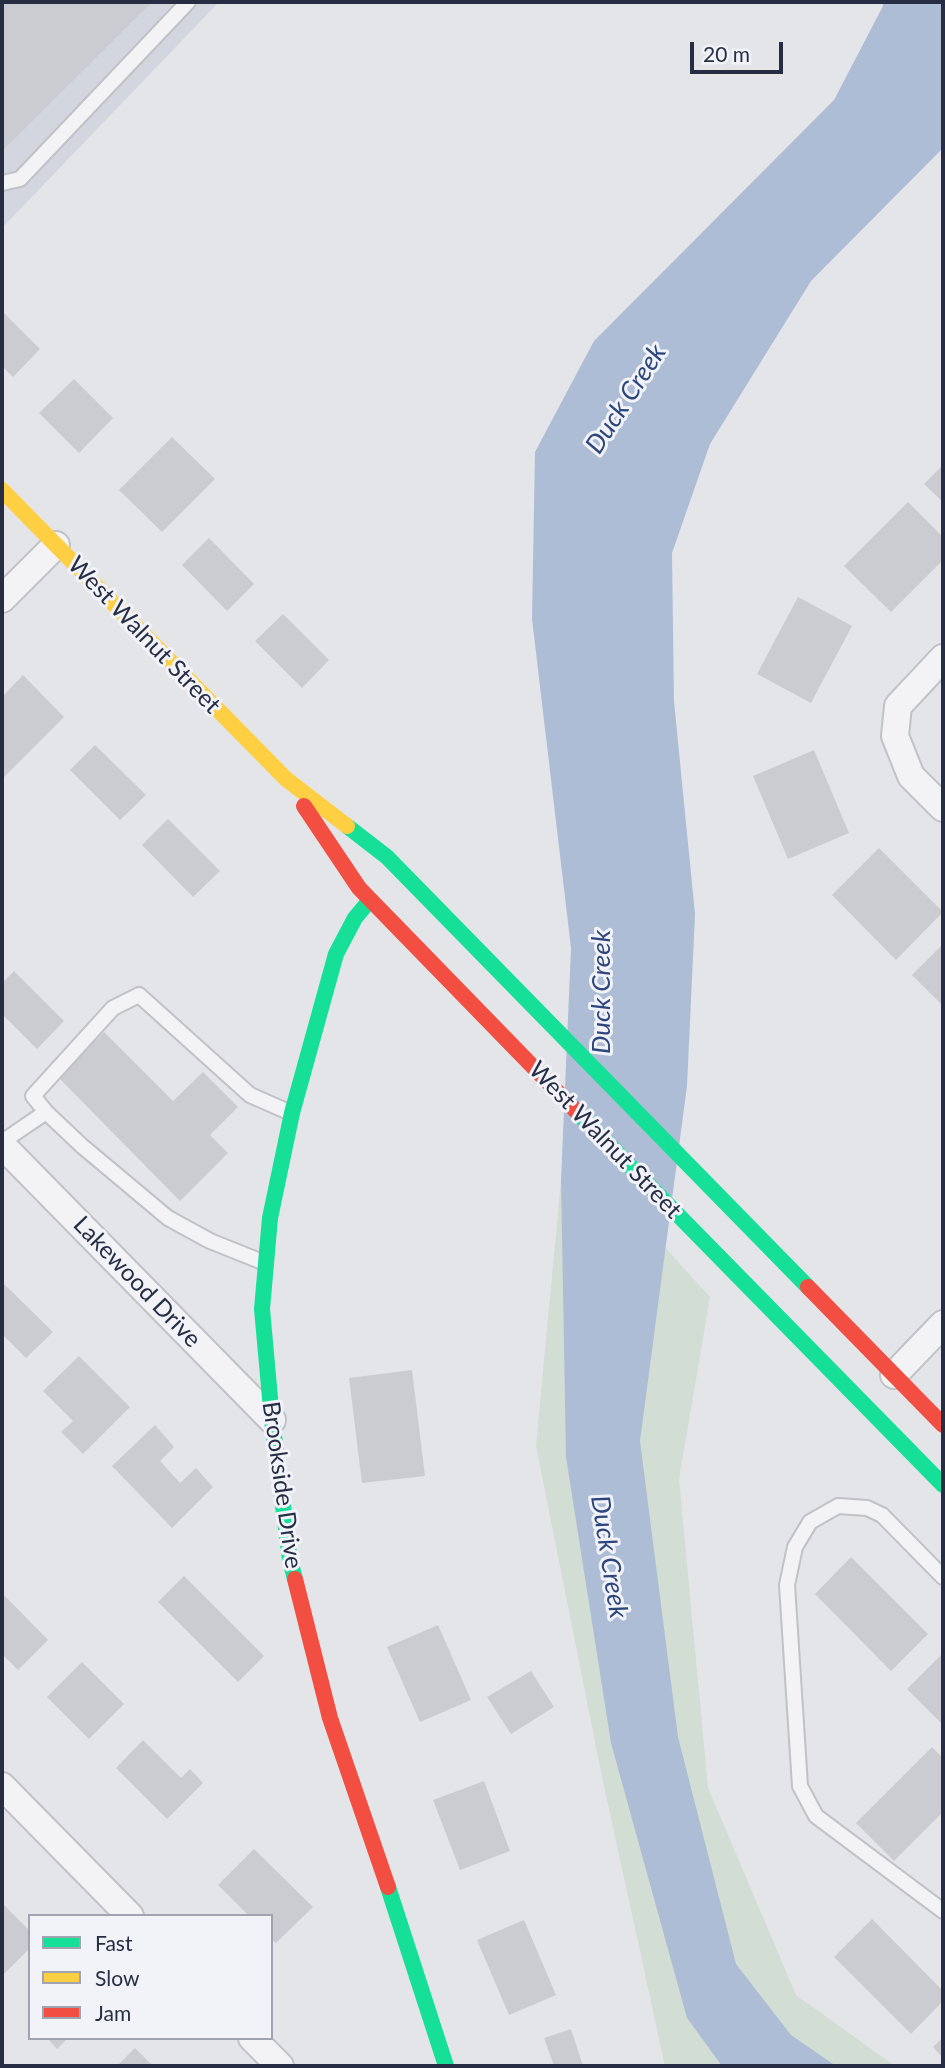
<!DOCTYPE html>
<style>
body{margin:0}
#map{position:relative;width:945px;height:2068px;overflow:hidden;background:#e3e5e9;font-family:Lato,sans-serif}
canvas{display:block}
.frame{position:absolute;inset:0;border:4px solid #272e44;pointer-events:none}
.legend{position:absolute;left:28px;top:1914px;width:245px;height:126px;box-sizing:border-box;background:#f1f3f8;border:2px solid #a0a4b0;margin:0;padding:9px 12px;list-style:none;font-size:21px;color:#272e44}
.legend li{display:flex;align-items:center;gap:14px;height:35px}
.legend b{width:35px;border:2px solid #a0a4b0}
.scale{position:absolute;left:690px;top:42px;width:93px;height:32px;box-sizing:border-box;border:4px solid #272e44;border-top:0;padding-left:9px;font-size:21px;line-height:24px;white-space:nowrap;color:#272e44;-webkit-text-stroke:5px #f1f3f8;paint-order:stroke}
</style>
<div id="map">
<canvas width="945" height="2068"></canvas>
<div class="frame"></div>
<ul class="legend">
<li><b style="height:9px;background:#16e098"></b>Fast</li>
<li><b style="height:9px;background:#ffcf43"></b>Slow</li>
<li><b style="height:9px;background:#f24e42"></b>Jam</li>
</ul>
<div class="scale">20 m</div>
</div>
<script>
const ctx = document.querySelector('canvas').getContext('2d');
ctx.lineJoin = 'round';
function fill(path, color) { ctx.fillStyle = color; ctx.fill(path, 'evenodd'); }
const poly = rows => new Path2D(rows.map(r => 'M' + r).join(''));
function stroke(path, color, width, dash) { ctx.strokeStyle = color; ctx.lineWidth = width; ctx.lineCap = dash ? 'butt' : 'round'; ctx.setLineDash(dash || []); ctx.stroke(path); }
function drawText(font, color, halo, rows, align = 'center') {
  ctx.font = font + ' Lato,sans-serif'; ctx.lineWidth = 6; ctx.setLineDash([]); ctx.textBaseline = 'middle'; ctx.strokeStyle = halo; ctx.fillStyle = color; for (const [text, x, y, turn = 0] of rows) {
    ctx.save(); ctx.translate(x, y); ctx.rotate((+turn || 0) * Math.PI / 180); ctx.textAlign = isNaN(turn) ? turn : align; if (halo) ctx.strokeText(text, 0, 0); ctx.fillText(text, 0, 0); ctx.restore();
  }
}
fill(poly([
 [2,2,219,2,2,228]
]), '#d3d6de');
fill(poly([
 [565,1138,710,1297,679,1479,708,1788,796,1995,895,2066,665,2066,601,1772,536,1446]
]), '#d2ddd3');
fill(poly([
 [882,2,943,2,943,148,811,281,710,444,672,553,674,701,695,914,687,1086,640,1441,678,1737,736,1964,791,2035,836,2066,722,2066,687,2018,611,1743,566,1457,561,1180,571,948,532,619,535,452,594,341,834,100,883,6]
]), '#aebdd6');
fill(poly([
 [2,2,152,2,2,151],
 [2,311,40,349,13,377,2,366],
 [74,379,113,418,79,453,39,413],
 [172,437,215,479,162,532,119,490],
 [943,465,943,502,924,484],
 [908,502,943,537,943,560,891,612,844,566],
 [209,538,254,584,227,611,182,565],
 [798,597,852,626,811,703,757,674],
 [283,614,329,660,302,688,255,641],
 [23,675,64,717,2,779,2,697],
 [95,745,146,795,120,820,70,770],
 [814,750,849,833,788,859,753,776],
 [168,819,220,871,193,897,142,845],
 [879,848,943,912,896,960,832,895],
 [943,944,943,1006,912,975],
 [14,971,64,1021,37,1049,2,1014,2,983],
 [104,1032,173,1101,203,1072,238,1107,210,1135,228,1153,180,1201,58,1077],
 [3,1283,53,1332,26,1358,2,1334],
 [79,1356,130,1407,83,1454,61,1432,73,1421,43,1391],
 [412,1370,425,1476,362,1483,349,1378],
 [155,1425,174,1447,160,1461,180,1483,196,1468,213,1487,172,1528,112,1466],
 [851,1557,928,1634,891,1671,815,1594],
 [184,1576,264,1656,238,1682,158,1602],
 [2,1593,48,1640,18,1670,2,1654],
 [438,1625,471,1700,420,1722,387,1647],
 [943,1653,943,1725,907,1689],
 [82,1662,124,1704,89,1739,47,1697],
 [531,1671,554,1707,511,1734,487,1697],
 [143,1740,181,1778,190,1769,203,1783,167,1819,116,1768],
 [932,1747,943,1758,943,1812,894,1861,856,1823],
 [484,1781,510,1851,460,1870,433,1800],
 [254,1849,313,1907,276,1943,271,1938,271,1916,249,1916,218,1885],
 [2,1903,30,1931,30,1948,2,1976],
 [872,1919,943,1991,943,2001,911,2034,834,1957],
 [524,1920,556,1995,509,2015,477,1940],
 [571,2029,583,2066,554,2066,544,2038],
 [943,2037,943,2058,933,2047],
 [47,2038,68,2038,57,2049],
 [135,2048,153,2066,117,2066]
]), '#caccd1');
const lane = poly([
 [2,183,20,179,188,2],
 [46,1112,33,1096,113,1008,139,995,250,1095,291,1113],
 [2,1142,46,1112,82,1146,168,1218,210,1241,265,1263],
 [943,1577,882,1515,867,1508,838,1506,810,1522,795,1547,787,1585,800,1786,816,1816,943,1911]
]);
const street = poly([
 [2,599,56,545],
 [943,658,898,706,895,736,911,776,943,808],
 [2,1145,272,1420],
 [894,1375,943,1324],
 [2,1786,130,1916],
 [252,2038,280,2066]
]);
stroke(lane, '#c0c2c7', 18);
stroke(street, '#c0c2c7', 30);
stroke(lane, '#f3f3f5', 14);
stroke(street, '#f3f3f5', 26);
stroke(poly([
 [347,826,387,857,808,1287],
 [577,1112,943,1485],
 [295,1579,290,1560,272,1420,262,1309,270,1218,292,1113,336,954,355,918,370,900],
 [388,1887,446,2066]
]), '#16e098', 16);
stroke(poly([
 [2,490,286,779,347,826]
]), '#ffcf43', 16);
stroke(poly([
 [304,806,359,888,577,1112],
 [808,1287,943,1425],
 [295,1579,330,1718,388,1887]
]), '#f24e42', 16);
drawText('24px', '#272e44', '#f1f3f8', [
 ["West Walnut Street",144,635,46],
 ["West Walnut Street",605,1140,46],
 ["Lakewood Drive",137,1282,46],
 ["Brookside Drive",282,1485,82]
]);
drawText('italic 26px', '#2d477d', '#f1f3f8', [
 ["Duck Creek",626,399,-57],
 ["Duck Creek",602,992,-90],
 ["Duck Creek",609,1557,81]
]);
</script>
